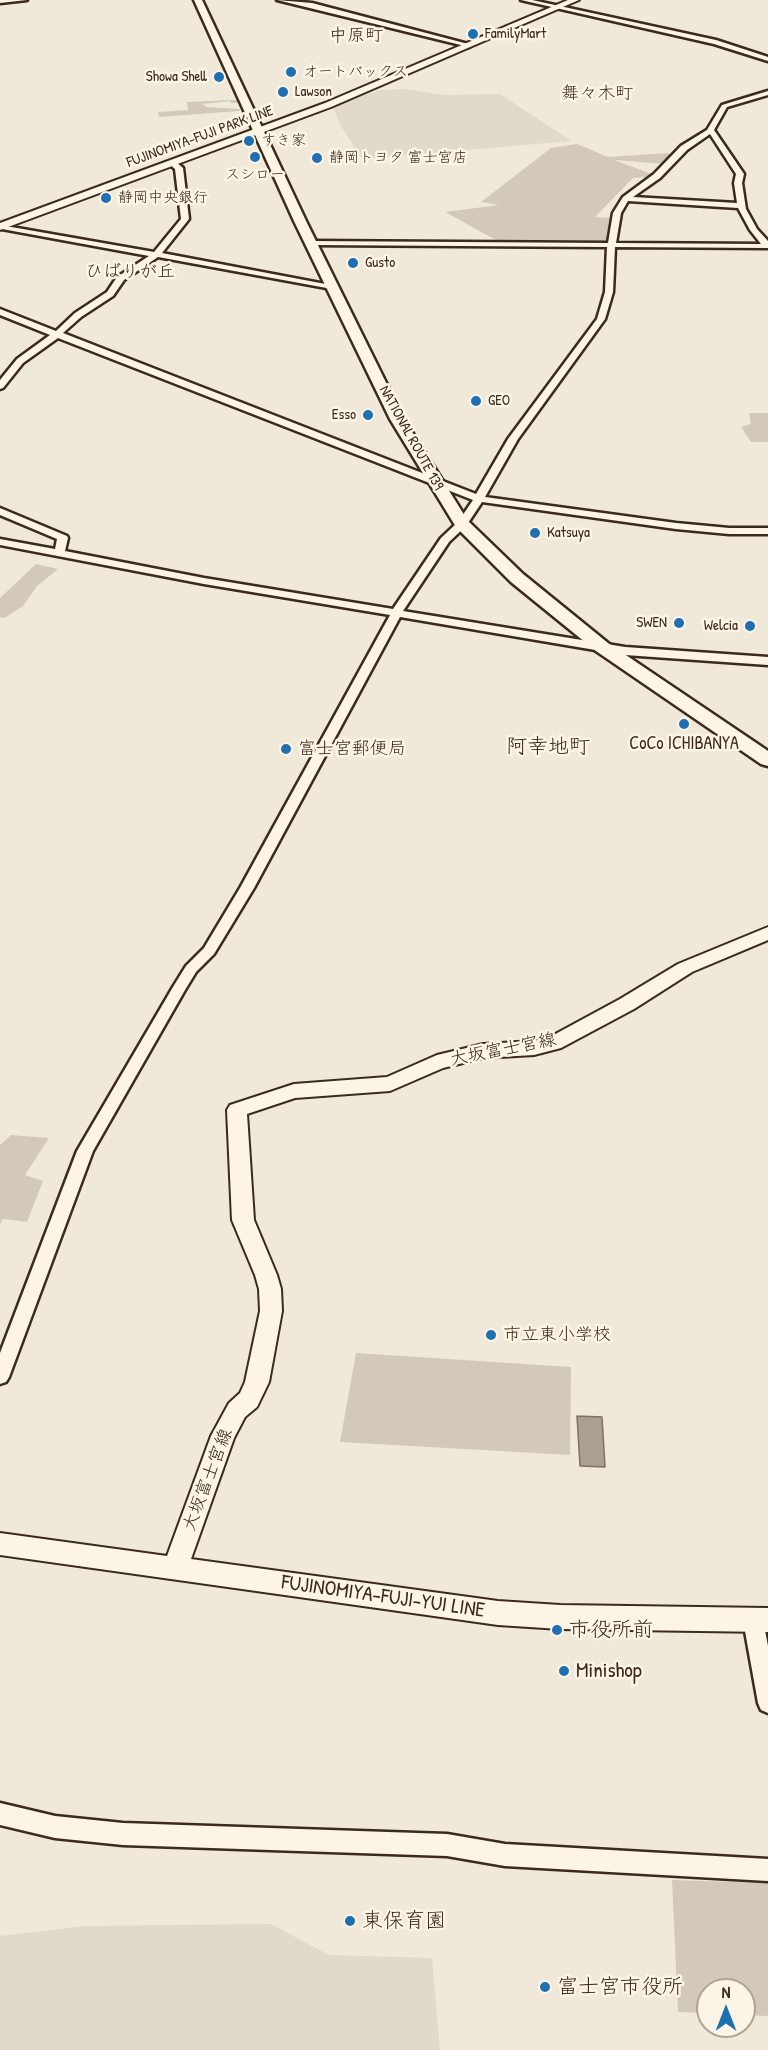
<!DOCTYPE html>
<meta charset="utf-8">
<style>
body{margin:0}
#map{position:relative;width:768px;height:2050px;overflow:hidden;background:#f0e9d9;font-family:"Patrick Hand",sans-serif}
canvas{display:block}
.north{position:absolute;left:696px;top:1978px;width:60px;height:60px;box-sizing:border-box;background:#fcf5e5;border:2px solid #afa495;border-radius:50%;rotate:0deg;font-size:16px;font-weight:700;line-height:24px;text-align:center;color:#3b2a1e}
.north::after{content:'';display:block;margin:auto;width:21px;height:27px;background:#1f6fb2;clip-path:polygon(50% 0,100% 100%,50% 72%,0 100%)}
</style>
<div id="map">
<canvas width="768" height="2050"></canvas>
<div class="north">N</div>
</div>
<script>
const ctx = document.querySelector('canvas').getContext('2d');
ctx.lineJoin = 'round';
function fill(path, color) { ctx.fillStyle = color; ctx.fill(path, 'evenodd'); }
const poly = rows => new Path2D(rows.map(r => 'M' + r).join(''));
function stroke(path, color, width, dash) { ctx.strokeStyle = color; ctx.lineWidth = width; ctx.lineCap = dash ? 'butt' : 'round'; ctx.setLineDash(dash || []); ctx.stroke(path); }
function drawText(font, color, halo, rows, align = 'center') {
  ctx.font = font + ' "Patrick Hand","Klee One",sans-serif'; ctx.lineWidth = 5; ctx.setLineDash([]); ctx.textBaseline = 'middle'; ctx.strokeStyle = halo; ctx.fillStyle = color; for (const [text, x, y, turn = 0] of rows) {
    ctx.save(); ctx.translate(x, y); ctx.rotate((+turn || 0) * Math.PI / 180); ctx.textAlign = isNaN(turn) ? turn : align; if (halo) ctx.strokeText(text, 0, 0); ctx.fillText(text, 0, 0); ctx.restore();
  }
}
fill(poly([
 [405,89,444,95,500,94,571,141,362,159,341,126,332,105,381,90],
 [271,1924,329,1955,432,1958,440,2050,0,2050,0,1936,84,1926]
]), '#e1d9c9');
fill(poly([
 [231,100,238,100,240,103,231,103,230,101,203,104,206,107,240,109,240,111,159,117,158,112,188,110,187,102],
 [577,144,608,157,667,153,675,155,665,164,614,160,657,176,633,178,595,217,613,218,608,241,504,241,494,239,445,212,499,205,481,202,551,148],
 [749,413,768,413,768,442,751,442,741,427,751,424],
 [36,564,58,569,37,586,23,606,4,618,0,617,0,598],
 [11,1135,49,1138,25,1175,43,1181,27,1222,3,1219,0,1224,0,1145],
 [356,1353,571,1367,570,1455,340,1442],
 [672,1880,768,1883,768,2016,744,2015,744,1990,708,1990,708,2013,678,2012]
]), '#d2c9ba');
const water = poly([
 [577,1416,602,1417,605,1467,580,1466,577,1416]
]);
fill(water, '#aaa091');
stroke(water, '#7e7163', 1.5);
stroke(poly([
 [719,41,734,46]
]), '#7e7163', 1.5);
stroke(poly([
 [0,308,50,328]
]), '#7e7163', 2);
const minor = poly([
 [0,0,27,0,0,3,0,0],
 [277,0,312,3,472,45,469,47,277,0],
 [521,0,532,0,716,40,768,57,768,61,714,44,521,0],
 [768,91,768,95,727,107,714,130,744,174,742,183,746,209,757,229,768,241,768,248,615,247,613,292,605,319,518,439,485,497,676,523,729,528,768,528,768,534,729,534,676,529,482,502,466,526,449,542,403,611,625,647,768,657,768,665,625,655,400,617,254,888,214,954,196,972,185,990,93,1151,9,1377,6,1382,0,1384,0,1353,77,1151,173,987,186,966,204,948,240,888,390,615,204,584,0,545,0,539,55,549,57,539,0,515,0,508,67,536,68,538,65,551,204,578,393,609,441,538,458,522,473,500,58,338,23,363,3,388,0,389,0,380,17,359,50,335,0,315,0,309,56,331,75,313,107,292,117,277,149,256,2,229,0,225,154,252,181,219,175,169,168,163,175,161,183,168,189,219,162,253,336,286,332,289,158,257,124,280,113,296,81,317,63,333,476,494,508,439,597,319,605,292,607,247,312,245,309,245,309,241,608,243,613,213,623,197,654,174,681,146,707,130,722,105,768,91],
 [710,134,736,174,734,183,737,203,633,197,660,178,687,150,710,134],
 [628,201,738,208,750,230,761,244,616,243,621,213,628,201],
 [753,1611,760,1613,763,1620,768,1646,768,1713,761,1710,758,1703,743,1620,746,1613,753,1611],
 [0,1803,55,1816,123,1823,447,1834,505,1844,768,1859,768,1881,505,1866,447,1856,123,1845,55,1838,0,1825,0,1803]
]);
const major = poly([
 [568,0,579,0,331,107,0,230,0,223,325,103,568,0],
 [768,927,768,940,692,972,634,1009,561,1048,534,1055,483,1058,443,1068,390,1091,295,1098,247,1114,254,1220,277,1275,281,1289,282,1311,269,1382,257,1407,245,1417,234,1438,191,1559,498,1601,560,1605,768,1608,768,1632,560,1629,498,1625,0,1555,0,1533,167,1556,211,1436,229,1403,240,1393,245,1382,260,1311,259,1289,255,1275,232,1220,227,1110,230,1105,294,1084,387,1077,437,1055,483,1044,534,1041,548,1038,620,999,678,964,768,927]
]);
const highway = poly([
 [194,0,202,0,306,221,404,419,468,521,523,574,608,643,768,751,768,766,761,764,596,651,511,582,456,527,390,419,294,221,194,0]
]);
stroke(minor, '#3b2a1e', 5);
stroke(major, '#3b2a1e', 4);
stroke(highway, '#3b2a1e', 5);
fill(minor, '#fcf5e5');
fill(major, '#fcf5e5');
fill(highway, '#fcf5e5');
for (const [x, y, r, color] of [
 [473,34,6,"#1f6fb2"],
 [291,72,6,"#1f6fb2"],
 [219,77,6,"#1f6fb2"],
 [283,92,6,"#1f6fb2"],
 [249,141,6,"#1f6fb2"],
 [255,157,6,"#1f6fb2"],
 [317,158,6,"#1f6fb2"],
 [106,198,6,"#1f6fb2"],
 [353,263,6,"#1f6fb2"],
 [476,401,6,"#1f6fb2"],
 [368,415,6,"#1f6fb2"],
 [535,533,6,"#1f6fb2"],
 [679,623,6,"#1f6fb2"],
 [750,626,6,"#1f6fb2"],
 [684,724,6,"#1f6fb2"],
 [286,749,6,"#1f6fb2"],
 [491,1335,6,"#1f6fb2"],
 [557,1630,6,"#1f6fb2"],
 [564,1671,6,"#1f6fb2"],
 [350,1921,6,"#1f6fb2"],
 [545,1987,6,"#1f6fb2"]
]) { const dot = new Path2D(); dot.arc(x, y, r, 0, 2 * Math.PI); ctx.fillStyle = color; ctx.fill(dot); stroke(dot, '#fcf5e5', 2); }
drawText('15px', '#3b2a1e', '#fcf5e5', [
 ["FamilyMart",485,34],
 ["オートバックス",303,72],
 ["Showa Shell",207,77,"right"],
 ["Lawson",295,92],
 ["すき家",261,141],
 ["静岡トヨタ 富士宮店",329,158],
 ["スシロー",255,175,"center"],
 ["静岡中央銀行",118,198],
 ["Gusto",365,263],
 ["GEO",488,401],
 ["Esso",356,415,"right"],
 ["Katsuya",547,533],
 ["SWEN",667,623,"right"],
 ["Welcia",738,626,"right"]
], 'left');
drawText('15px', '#3b2a1e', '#fcf5e5', [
 ["FUJINOMIYA-FUJI PARK LINE",200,137,-20],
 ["NATIONAL ROUTE 139",411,438,61]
]);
drawText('18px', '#3b2a1e', '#fcf5e5', [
 ["中原町",356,36],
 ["舞々木町",597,94],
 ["ひばりが丘",130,272]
]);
drawText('18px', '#3b2a1e', '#fcf5e5', [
 ["CoCo ICHIBANYA",684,744,"center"],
 ["富士宮郵便局",298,749],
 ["市立東小学校",503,1335]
], 'left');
drawText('18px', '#3b2a1e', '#fcf5e5', [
 ["大坂富士宮線",503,1050,-11],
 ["大坂富士宮線",208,1480,-69]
]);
drawText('21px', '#3b2a1e', '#fcf5e5', [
 ["阿幸地町",548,747]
]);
drawText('21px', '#3b2a1e', '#fcf5e5', [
 ["FUJINOMIYA-FUJI-YUI LINE",383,1597,8]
]);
drawText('21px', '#3b2a1e', '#fcf5e5', [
 ["市役所前",569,1630],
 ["Minishop",576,1671],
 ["東保育園",362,1921],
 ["富士宮市役所",557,1987]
], 'left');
</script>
